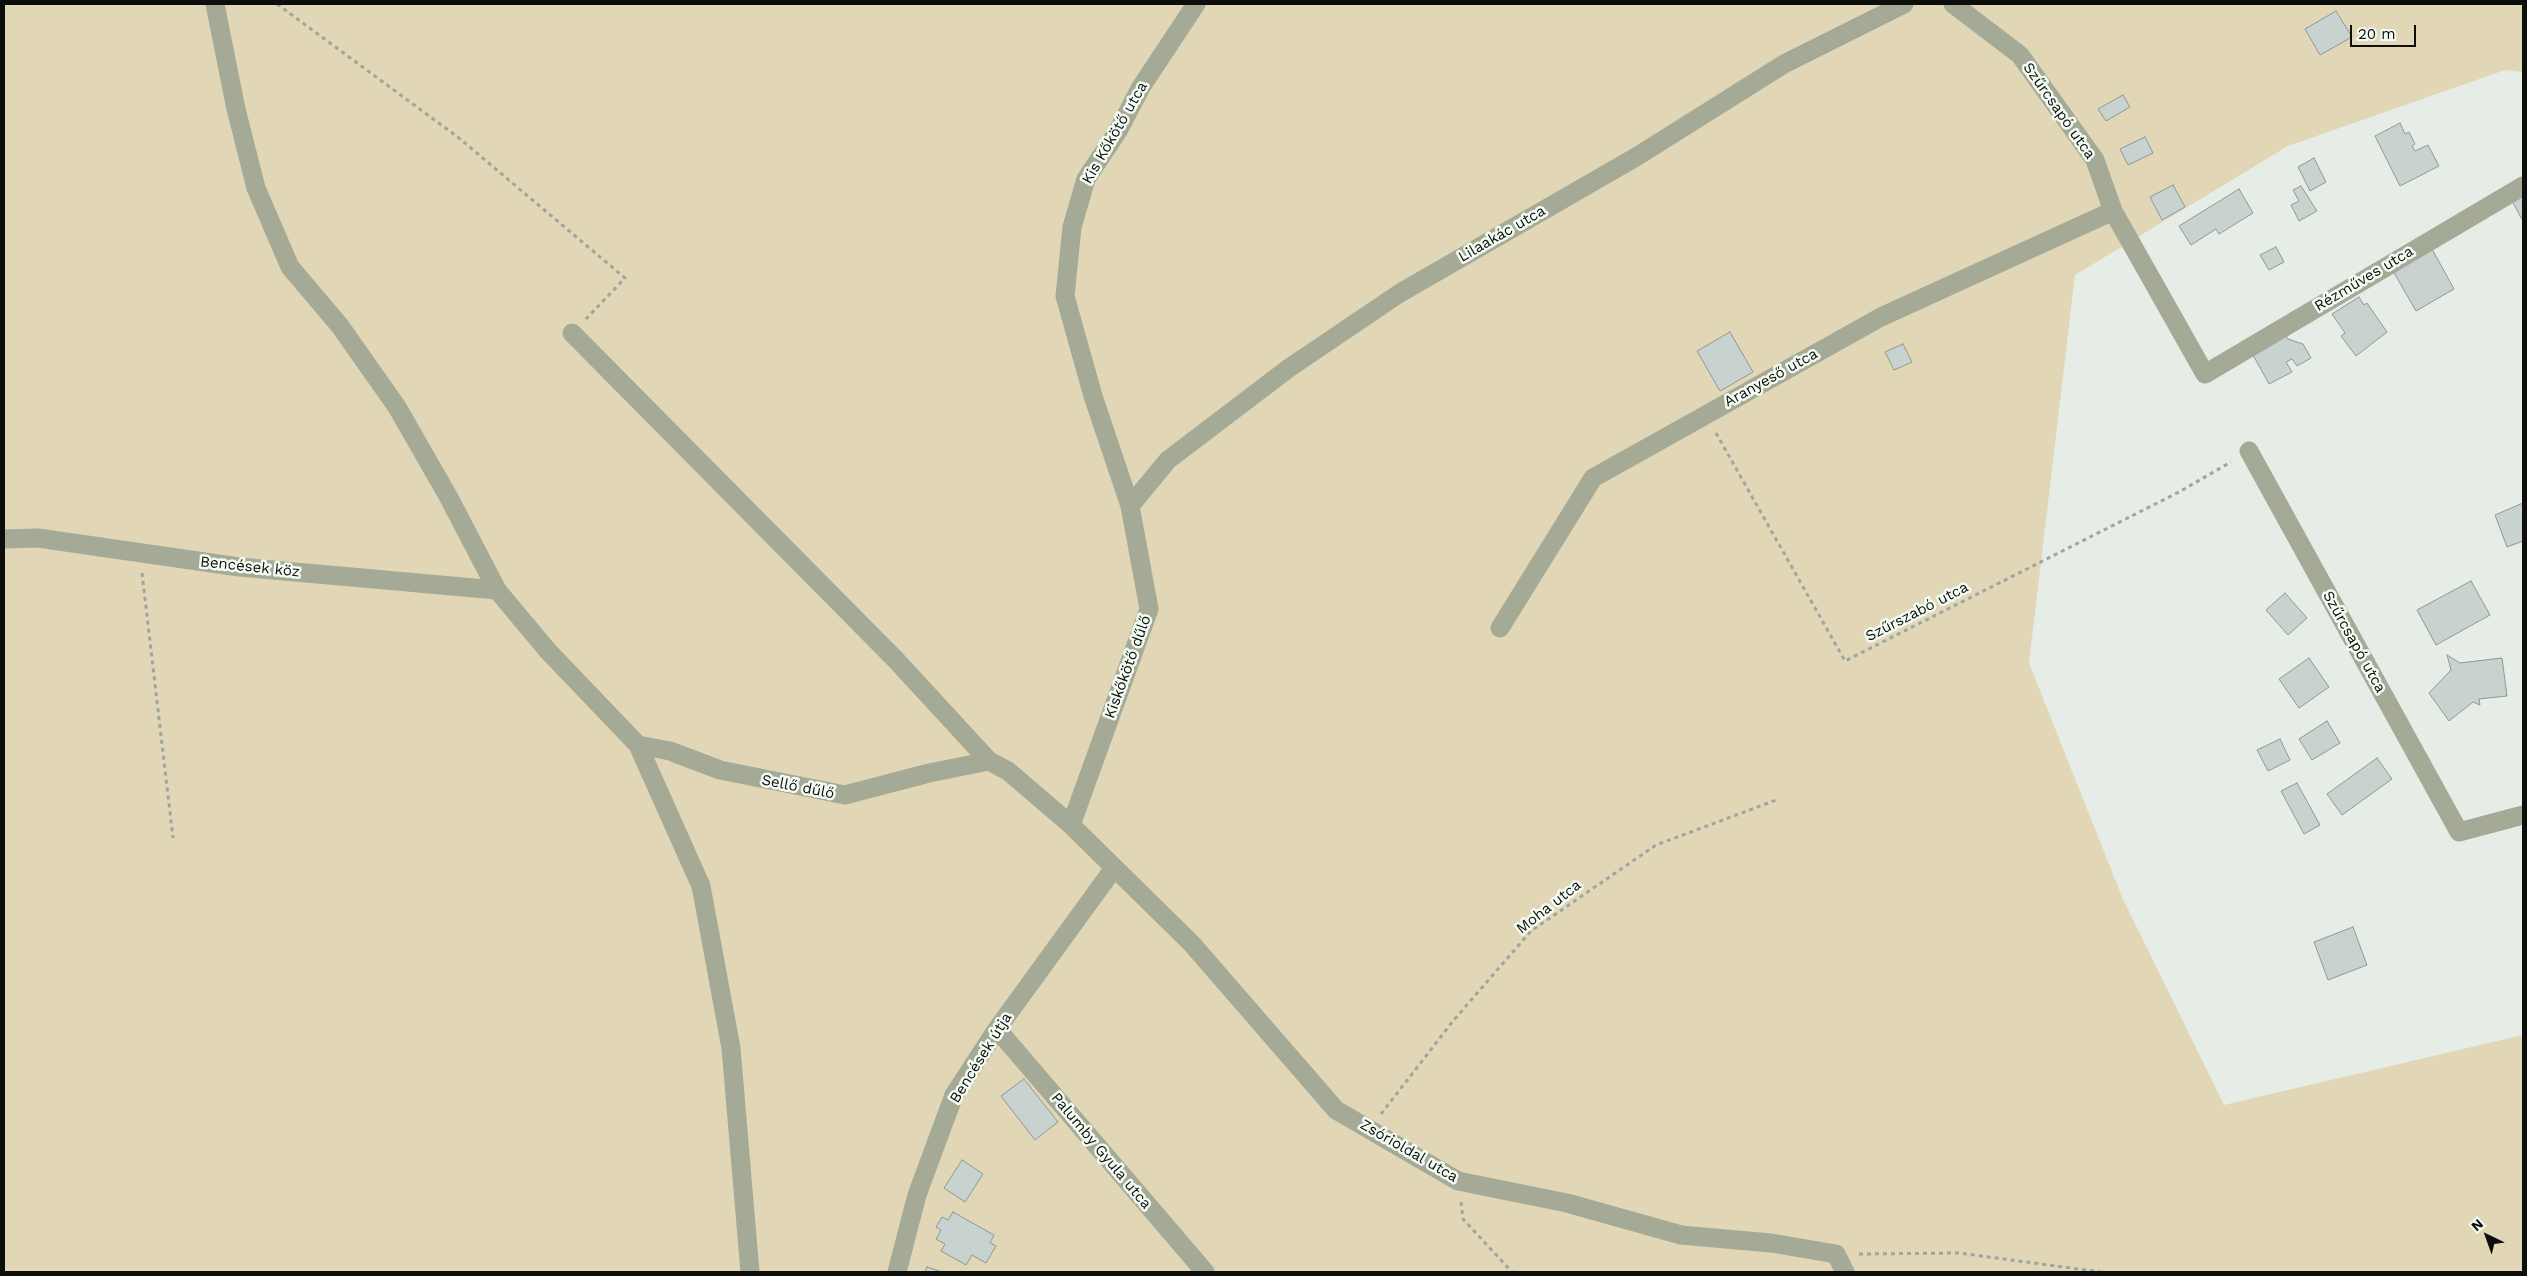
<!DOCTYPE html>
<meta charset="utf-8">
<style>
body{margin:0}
#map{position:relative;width:2527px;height:1276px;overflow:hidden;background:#e6ede6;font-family:"Work Sans",sans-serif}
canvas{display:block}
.frame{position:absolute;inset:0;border:5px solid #0c0e0c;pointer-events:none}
.north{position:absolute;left:2462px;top:1211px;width:50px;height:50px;-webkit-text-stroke:4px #f3fbf3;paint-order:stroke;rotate:318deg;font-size:14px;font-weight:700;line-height:20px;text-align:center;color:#0c0e0c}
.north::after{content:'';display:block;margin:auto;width:18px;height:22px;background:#0c0e0c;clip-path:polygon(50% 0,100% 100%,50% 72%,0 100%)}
.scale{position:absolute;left:2350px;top:25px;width:66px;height:22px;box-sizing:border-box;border:2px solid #0c0e0c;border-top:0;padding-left:6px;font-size:15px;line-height:18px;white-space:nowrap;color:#0c0e0c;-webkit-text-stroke:4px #f3fbf3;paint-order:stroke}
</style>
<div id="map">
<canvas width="2527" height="1276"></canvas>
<div class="frame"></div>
<div class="north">N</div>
<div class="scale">20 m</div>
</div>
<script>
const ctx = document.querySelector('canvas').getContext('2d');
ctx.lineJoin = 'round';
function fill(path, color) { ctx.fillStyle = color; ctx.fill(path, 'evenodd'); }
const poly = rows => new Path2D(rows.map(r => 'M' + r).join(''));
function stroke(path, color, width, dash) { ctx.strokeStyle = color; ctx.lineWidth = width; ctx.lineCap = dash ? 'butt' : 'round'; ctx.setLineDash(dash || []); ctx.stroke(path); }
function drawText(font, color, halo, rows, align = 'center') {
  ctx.font = font + ' "Work Sans",sans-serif'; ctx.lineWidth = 5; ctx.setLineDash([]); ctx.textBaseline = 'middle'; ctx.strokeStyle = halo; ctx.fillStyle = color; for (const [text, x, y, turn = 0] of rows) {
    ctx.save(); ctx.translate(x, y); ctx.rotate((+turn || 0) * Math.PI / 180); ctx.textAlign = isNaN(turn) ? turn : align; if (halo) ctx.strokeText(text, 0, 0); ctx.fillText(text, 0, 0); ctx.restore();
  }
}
fill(poly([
 [4,4,2523,4,2523,72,2505,70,2288,146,2075,275,2029,663,2122,897,2224,1105,2523,1035,2523,1272,4,1272]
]), '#e1d6b5');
const building = poly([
 [2336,11,2352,37,2320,55,2305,29,2336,11],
 [2123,95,2130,107,2106,121,2098,109,2123,95],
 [2400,123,2405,134,2409,132,2415,144,2412,146,2415,151,2428,145,2439,166,2400,186,2375,136,2400,123],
 [2145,137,2153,153,2128,165,2120,149,2145,137],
 [2314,158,2326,182,2310,191,2298,167,2314,158],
 [2173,185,2185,207,2162,220,2150,197,2173,185],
 [2301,186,2317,211,2299,221,2291,205,2299,201,2293,190,2301,186],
 [2239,189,2253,213,2219,234,2216,229,2191,245,2179,226,2239,189],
 [2523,194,2523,221,2512,201,2523,194],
 [2276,247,2284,262,2269,270,2260,255,2276,247],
 [2432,249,2454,289,2416,311,2393,271,2432,249],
 [2359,297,2364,305,2367,303,2387,332,2356,356,2341,336,2345,333,2332,314,2359,297],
 [1730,332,1753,372,1720,391,1697,351,1730,332],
 [2286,335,2288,339,2303,344,2311,358,2297,366,2292,359,2286,362,2292,372,2269,384,2253,355,2286,335],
 [1903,344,1912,362,1894,370,1885,352,1903,344],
 [2523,503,2523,541,2507,547,2495,515,2523,503],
 [2471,581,2490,615,2436,645,2417,610,2471,581],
 [2285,593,2307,618,2288,635,2266,610,2285,593],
 [2447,655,2460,663,2502,658,2507,696,2479,699,2480,705,2473,702,2449,721,2429,693,2451,670,2447,655],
 [2309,658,2329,687,2299,708,2279,679,2309,658],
 [2327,721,2340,743,2312,760,2299,739,2327,721],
 [2280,739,2290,760,2268,771,2257,750,2280,739],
 [2377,758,2392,779,2342,815,2327,794,2377,758],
 [2297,783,2320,825,2304,834,2281,791,2297,783],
 [2353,927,2367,965,2328,980,2314,942,2353,927],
 [1024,1079,1058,1122,1035,1140,1001,1096,1024,1079],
 [962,1160,983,1174,965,1202,944,1188,962,1160],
 [953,1212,994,1235,990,1243,996,1246,986,1263,972,1255,966,1265,941,1251,945,1244,936,1239,941,1230,936,1227,942,1217,948,1220,953,1212],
 [927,1267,942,1272,925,1272,927,1267]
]);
fill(building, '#c8d2cf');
stroke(building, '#8e9895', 1);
stroke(poly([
 [277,4,459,138,625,278,586,319],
 [1716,433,1845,661,2179,492,2231,462],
 [142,573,173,838],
 [1381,1114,1453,1021,1531,931,1656,845,1779,799],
 [1461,1202,1463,1219,1512,1272],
 [1859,1254,1959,1253,2101,1272]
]), '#9fa59f', 3, [4, 4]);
stroke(poly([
 [215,4,236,109,256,188,290,267,340,326,397,407,448,496,497,590,548,651,638,745,701,886,731,1048,750,1272],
 [1953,4,2020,55,2095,160,2113,211,2205,374,2523,186],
 [572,333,895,659,989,761,1008,771,1071,825,1192,944,1336,1110,1458,1181,1567,1203,1681,1235,1771,1243,1836,1254,1845,1272],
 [2249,451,2459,832,2523,815],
 [1130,506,1168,460,1289,368,1400,293,1636,157,1784,64,1904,4],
 [4,539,38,538,239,567,497,590],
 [1500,628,1593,478,1881,317,2113,211],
 [638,745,670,751,720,770,845,795,929,773,989,761],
 [1071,825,1149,609,1130,506,1093,396,1065,296,1072,227,1086,179,1118,131,1141,87,1196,4],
 [997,1029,1205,1272],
 [897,1272,917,1195,954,1095,997,1029,1114,868]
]), '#a5aa97', 19);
drawText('15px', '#0c0e0c', '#f3fbf3', [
 ["Szűrcsapó utca",2059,111,55],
 ["Kis Kőkötő utca",1115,133,-60],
 ["Lilaakác utca",1502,234,-30],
 ["Rézműves utca",2364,279,-31],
 ["Aranyeső utca",1771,378,-29],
 ["Bencések köz",250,567,6],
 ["Szűrszabó utca",1917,612,-27],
 ["Szűrcsapó utca",2354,642,61],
 ["Kiskőkötő dűlő",1128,667,-70],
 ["Sellő dűlő",798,787,11],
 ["Moha utca",1549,907,-38],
 ["Bencések útja",981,1058,-58],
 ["Palumby Gyula utca",1101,1151,50],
 ["Zsórioldal utca",1409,1151,30]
]);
</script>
